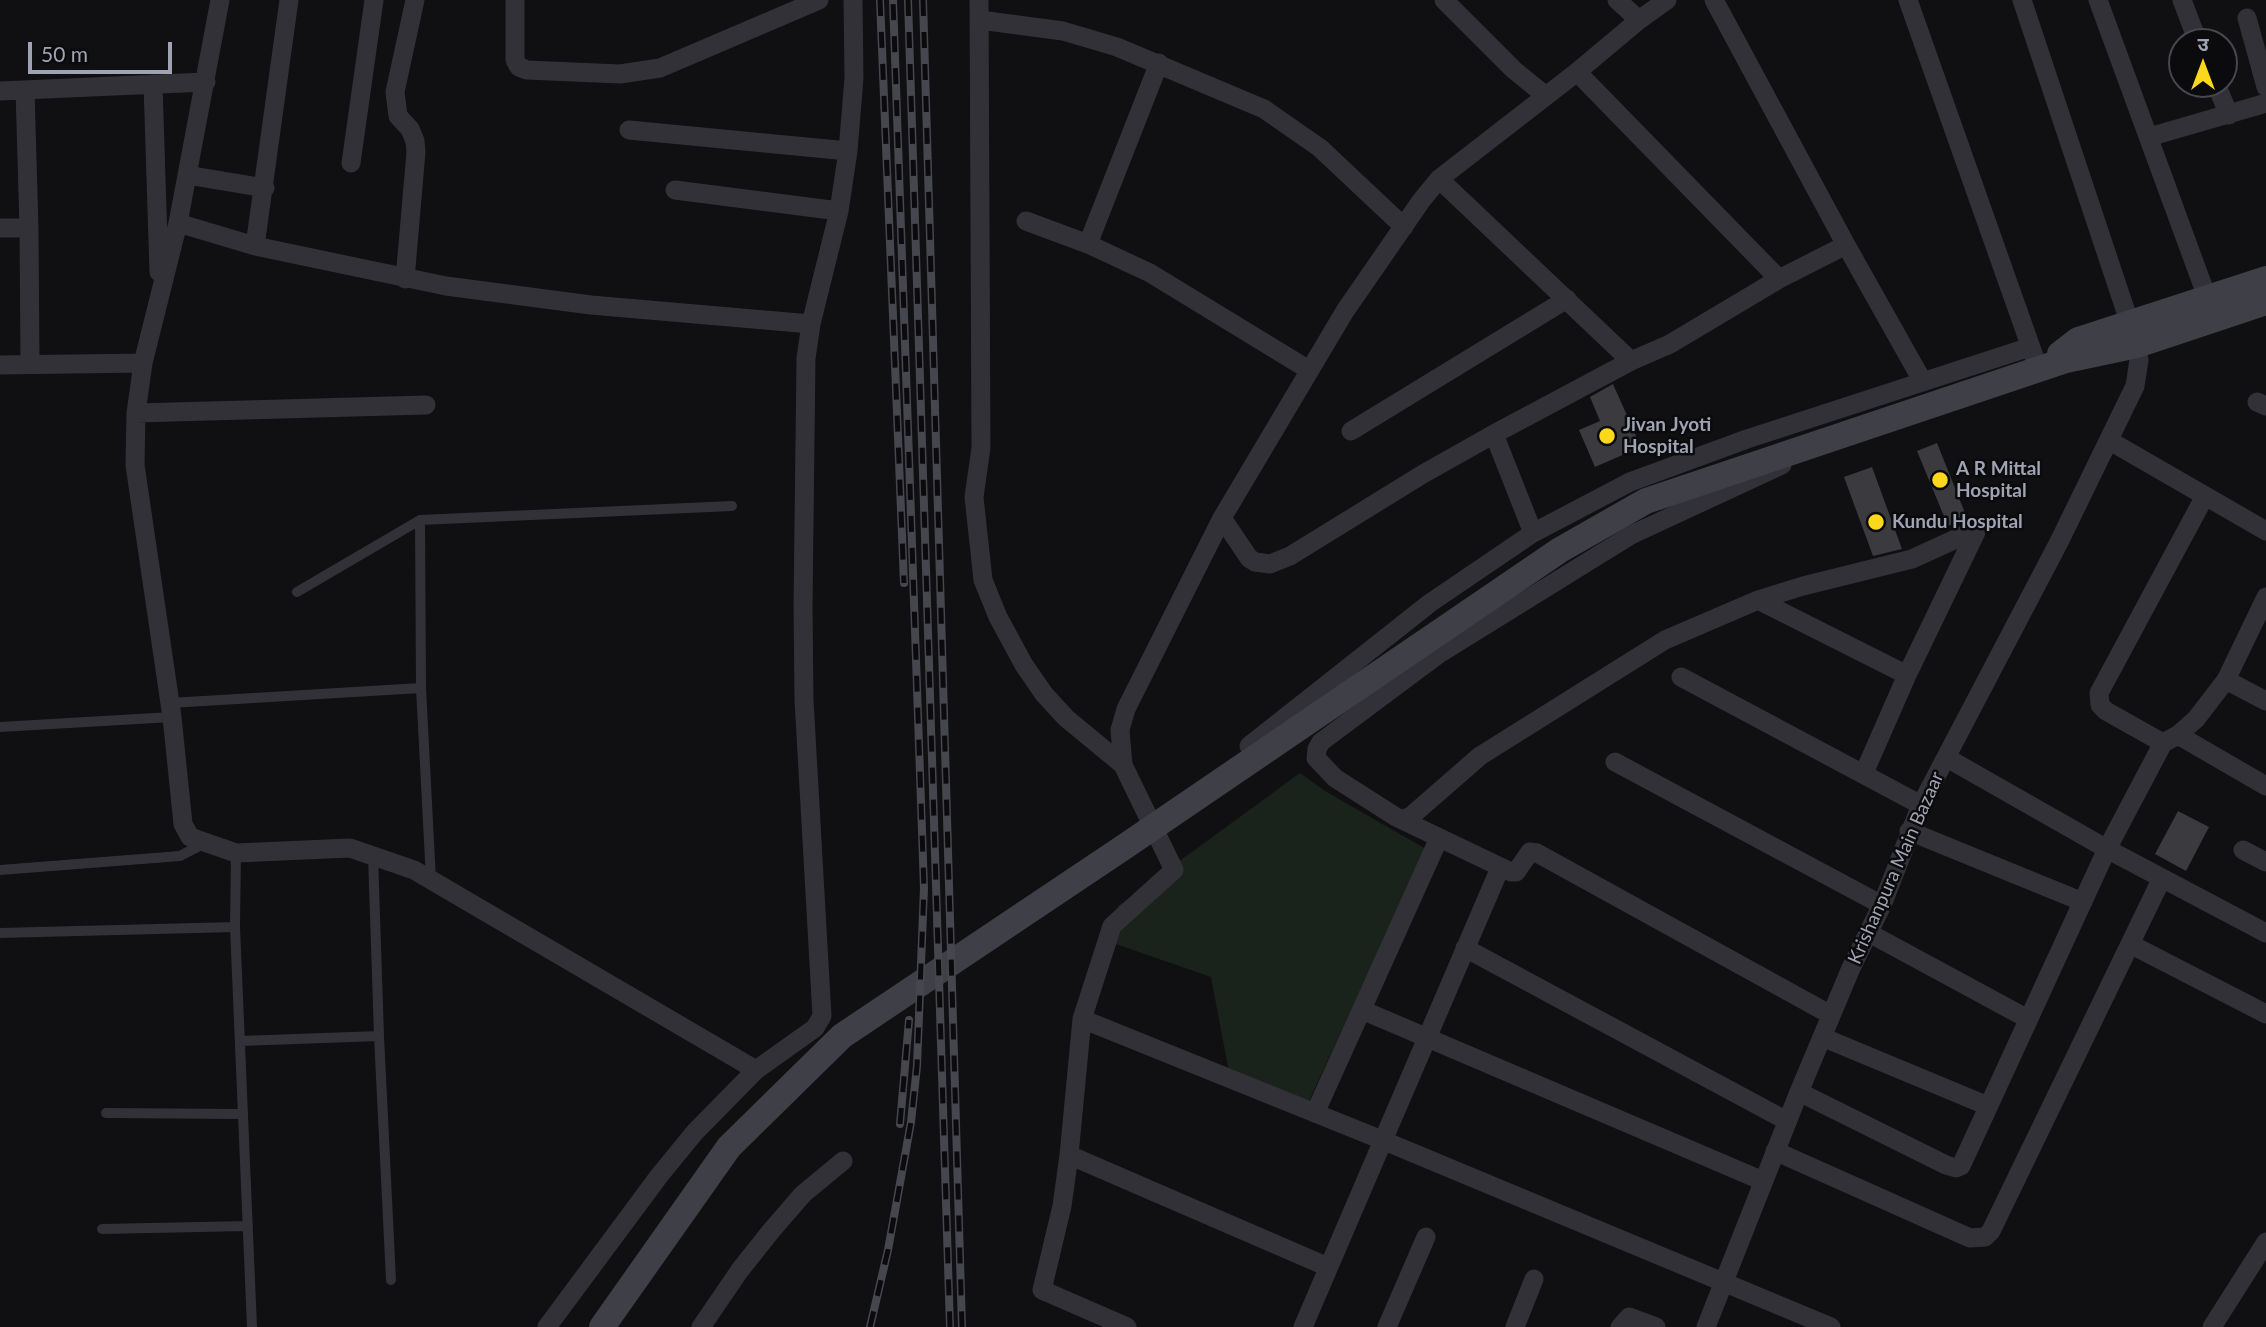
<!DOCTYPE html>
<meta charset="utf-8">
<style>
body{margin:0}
#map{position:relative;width:2266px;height:1327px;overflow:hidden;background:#101012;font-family:Lato,"Noto Sans Devanagari",sans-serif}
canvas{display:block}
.north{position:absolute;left:2168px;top:28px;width:70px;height:70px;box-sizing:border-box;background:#0b0b0d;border:2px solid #47484f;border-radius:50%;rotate:0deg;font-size:19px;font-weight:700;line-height:28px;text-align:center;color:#a0a3b3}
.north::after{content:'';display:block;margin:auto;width:24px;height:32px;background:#fcd81d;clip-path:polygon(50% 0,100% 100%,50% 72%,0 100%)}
.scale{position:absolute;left:28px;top:42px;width:144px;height:32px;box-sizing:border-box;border:4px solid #a0a3b3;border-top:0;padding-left:9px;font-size:21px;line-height:24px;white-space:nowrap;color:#a0a3b3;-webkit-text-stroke:5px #0b0b0d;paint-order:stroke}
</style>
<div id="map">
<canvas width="2266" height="1327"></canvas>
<div class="north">उ</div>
<div class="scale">50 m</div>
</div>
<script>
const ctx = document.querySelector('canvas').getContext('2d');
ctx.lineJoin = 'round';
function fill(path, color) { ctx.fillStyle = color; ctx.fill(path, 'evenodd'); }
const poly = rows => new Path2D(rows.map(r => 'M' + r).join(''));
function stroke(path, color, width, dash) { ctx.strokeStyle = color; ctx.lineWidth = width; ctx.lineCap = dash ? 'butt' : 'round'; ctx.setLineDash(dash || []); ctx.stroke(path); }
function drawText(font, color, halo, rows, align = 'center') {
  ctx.font = font + ' Lato,sans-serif'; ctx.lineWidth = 5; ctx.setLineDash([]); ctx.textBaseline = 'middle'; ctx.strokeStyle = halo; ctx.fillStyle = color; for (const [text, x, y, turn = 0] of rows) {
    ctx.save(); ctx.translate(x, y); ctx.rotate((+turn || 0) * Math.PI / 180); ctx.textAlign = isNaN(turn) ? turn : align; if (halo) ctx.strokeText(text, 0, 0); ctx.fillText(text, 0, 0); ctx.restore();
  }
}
fill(poly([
 [1300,773,1325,791,1426,849,1307,1105,1229,1072,1211,977,1110,942,1118,906]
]), '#1a221c');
fill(poly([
 [1613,384,1641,447,1595,467,1579,430,1600,421,1590,397],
 [1937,443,1967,518,1948,526,1917,451],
 [1872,467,1902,549,1873,556,1844,477],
 [2178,811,2209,827,2186,871,2155,854]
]), '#3a3a3f');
stroke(poly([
 [420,520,421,688,431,880],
 [297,592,420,520,732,506],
 [170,703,421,688],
 [0,727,172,717],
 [236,853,235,927,252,1327],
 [373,856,379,1036,391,1280],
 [0,870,180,856,205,843],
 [0,933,235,927],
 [240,1041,379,1036],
 [106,1113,243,1114],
 [102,1229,248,1226]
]), '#313137', 10);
stroke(poly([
 [220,0,178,223,143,363,136,413,135,465,172,717,183,824,190,837,236,853,350,848,414,870,756,1070],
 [515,0,515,60,519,67,527,70,620,74,660,68,819,0],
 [979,0,981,448,974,497,983,580,998,617,1024,665,1044,694,1066,718,1123,765],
 [1444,0,1514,70,1546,96],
 [1617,0,1639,20],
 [1714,0,1846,245,1923,382],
 [1908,0,2035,359],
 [2098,0,2211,308],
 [2182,0,2198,42],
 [2247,18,2266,87],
 [980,20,1063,31,1117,47,1264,109,1320,148,1404,227],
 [1577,72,1779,279],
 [153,84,159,272],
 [2216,84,2229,115],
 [25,90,29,228,30,364],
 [0,91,206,82],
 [629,130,848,151],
 [2149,137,2266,103],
 [351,163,374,0],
 [187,175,265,188],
 [1439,179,1631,361],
 [675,190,839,211],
 [1026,221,1088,244,1150,273,1309,370],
 [178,223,255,246,446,286,591,305,811,324],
 [0,228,29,228],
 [1088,244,1159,63],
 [255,246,289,0],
 [405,279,416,152,415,141,410,129,398,116,395,92,415,0],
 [0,365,143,363],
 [2257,402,2266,406],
 [136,413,426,405],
 [1351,431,1567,299],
 [1494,434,1533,533],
 [2110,441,2266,531],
 [1782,465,1631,535,1439,654,1321,742,1317,749,1316,758,1335,778,1396,817,1511,872,1516,872,1530,852,1537,853,1831,1015],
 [1222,518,1249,558,1255,562,1270,564,1290,556,1423,474,1494,434,1631,361,1670,344,1779,279,1846,245],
 [1758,600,1907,675],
 [1681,677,1921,805],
 [2226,680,2266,701],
 [2178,735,2266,786],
 [2163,743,2106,711,2100,705,2099,693,2205,496],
 [1249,746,1430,603,1533,533,1630,482,1747,439,2030,347],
 [1947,758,2107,849,2266,933],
 [1615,762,1882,905],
 [1864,773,1907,675,1976,532],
 [1396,817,1402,819,1410,817,1480,756,1665,640,1758,600,1803,586,1912,559,1971,532,1976,532],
 [1909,831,2083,902],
 [2243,850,2266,862],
 [1869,933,2028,1019],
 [2130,944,2266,1014],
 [1465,948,1787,1121],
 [1362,1010,1763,1181],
 [1082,1019,1382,1140,1831,1327],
 [1822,1037,1988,1106],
 [1799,1092,1946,1165,1956,1168,1961,1166,2107,849,2163,743,2178,735,2196,719,2226,680,2266,597],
 [1315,1113,1439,838],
 [1775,1151,1970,1238,1985,1237,1991,1231,2162,878],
 [1069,1155,1328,1267],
 [547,1327,659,1176,695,1132,756,1070,815,1028,822,1016,804,700,803,607,806,358,811,324,839,211,848,151,854,78,853,0],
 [701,1327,740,1270,771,1231,803,1194,843,1161],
 [1127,1327,1042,1290,1062,1206,1069,1155,1082,1019,1112,926,1174,870,1123,765,1120,730,1126,709,1222,518,1345,311,1421,201,1439,179,1577,72,1639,20,1667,0],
 [1303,1327,1500,868],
 [1387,1327,1426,1237],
 [1515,1327,1534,1279],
 [1620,1327,1629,1317,1656,1327],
 [1706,1327,1799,1092,1851,968,1882,905,1921,805,2059,542,2135,386,2139,360,2137,345,2022,0],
 [2212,1327,2266,1242]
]), '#313137', 19);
stroke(poly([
 [2060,354,2078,340,2266,279],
 [602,1327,729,1147,842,1036,1127,845,1560,550,1646,501,2066,360,2137,345,2266,302]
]), '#3f3f47', 26);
const rail = poly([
 [880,0,904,583],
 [908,0,950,1327],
 [923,0,962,1327],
 [900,1124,909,1020],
 [870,1327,888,1250,911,1122,917,1066,924,888,893,0]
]);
stroke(rail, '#46464e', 8);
stroke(rail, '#0b0b0d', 5, [16]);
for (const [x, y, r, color] of [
 [1607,436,9,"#fcd81d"],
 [1940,480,9,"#fcd81d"],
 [1876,522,9,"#fcd81d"]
]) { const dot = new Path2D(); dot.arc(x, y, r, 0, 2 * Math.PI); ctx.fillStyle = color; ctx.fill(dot); stroke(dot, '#0b0b0d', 2.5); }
drawText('bold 19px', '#a0a3b3', '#0b0b0d', [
 ["Jivan Jyoti",1623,425],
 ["Hospital",1623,447],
 ["A R Mittal",1956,469],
 ["Hospital",1956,491],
 ["Kundu Hospital",1892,522]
], 'left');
drawText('19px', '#a0a3b3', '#0b0b0d', [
 ["Krishanpura Main Bazaar",1896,868,-66]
]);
</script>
